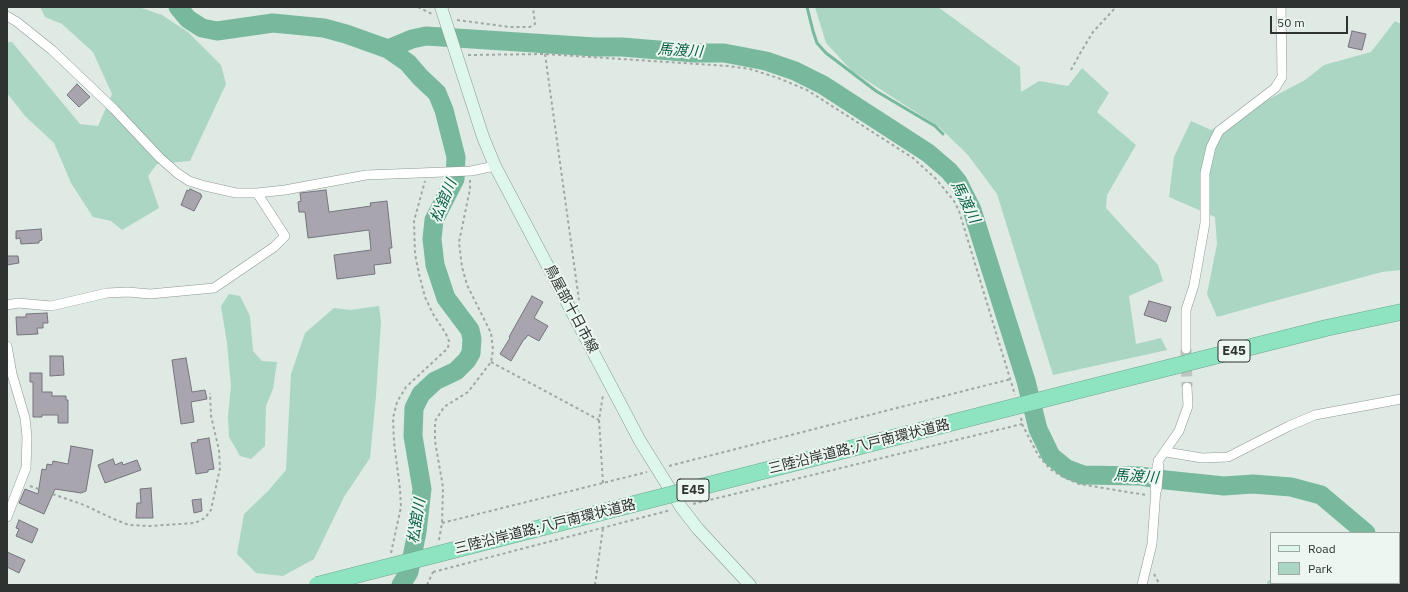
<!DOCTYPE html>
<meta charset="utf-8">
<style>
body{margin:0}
#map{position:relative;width:1408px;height:592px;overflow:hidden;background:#dfeae4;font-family:"IBM Plex Sans",sans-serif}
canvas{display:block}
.frame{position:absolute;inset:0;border:8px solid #2e3230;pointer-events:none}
.legend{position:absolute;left:1270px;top:532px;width:130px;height:52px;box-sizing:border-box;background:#ecf7f2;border:1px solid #a0a8a4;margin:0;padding:5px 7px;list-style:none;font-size:12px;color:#2e3230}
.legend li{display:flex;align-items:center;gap:8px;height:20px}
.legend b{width:20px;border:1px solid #a0a8a4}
.scale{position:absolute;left:1270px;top:16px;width:78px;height:18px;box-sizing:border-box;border:2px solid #2e3230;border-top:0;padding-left:5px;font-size:12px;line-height:14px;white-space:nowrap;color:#2e3230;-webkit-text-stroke:3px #ecf7f2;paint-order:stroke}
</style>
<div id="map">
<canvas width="1408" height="592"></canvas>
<div class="frame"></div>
<ul class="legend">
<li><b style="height:5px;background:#ddf7ec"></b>Road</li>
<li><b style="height:11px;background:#abd6c3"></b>Park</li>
</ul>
<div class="scale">50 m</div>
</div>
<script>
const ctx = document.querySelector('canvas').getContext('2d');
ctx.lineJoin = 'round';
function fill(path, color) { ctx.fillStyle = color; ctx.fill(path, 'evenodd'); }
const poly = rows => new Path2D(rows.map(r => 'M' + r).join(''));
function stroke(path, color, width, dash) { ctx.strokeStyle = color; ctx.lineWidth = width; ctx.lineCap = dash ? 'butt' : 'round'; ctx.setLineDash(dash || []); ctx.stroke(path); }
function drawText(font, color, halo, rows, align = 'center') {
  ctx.font = font + ' "IBM Plex Sans","Noto Sans JP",sans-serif'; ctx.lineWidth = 4; ctx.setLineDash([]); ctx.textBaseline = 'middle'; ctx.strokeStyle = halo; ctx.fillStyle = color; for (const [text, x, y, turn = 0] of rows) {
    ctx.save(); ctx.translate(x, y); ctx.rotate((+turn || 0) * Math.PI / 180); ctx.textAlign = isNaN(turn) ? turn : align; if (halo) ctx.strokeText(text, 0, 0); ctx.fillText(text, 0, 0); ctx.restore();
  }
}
fill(poly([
 [40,7,139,7,162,15,188,32,221,65,226,84,190,161,157,164,148,176,159,208,122,230,111,221,93,217,71,183,54,143,25,116,7,93,7,42,12,42,80,124,98,126,112,94,93,52,62,24,45,17],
 [815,7,938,7,1020,67,1021,92,1039,81,1068,86,1082,68,1109,93,1097,112,1136,145,1107,195,1106,208,1158,265,1163,281,1129,296,1136,344,1161,338,1167,350,1053,375,997,194,968,155,939,127,852,71,826,43],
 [1395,21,1401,24,1401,270,1382,272,1278,300,1217,317,1207,294,1217,244,1215,217,1169,197,1174,157,1191,121,1211,130,1305,80,1324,65,1371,52],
 [229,294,240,296,250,316,253,351,262,361,277,362,273,389,266,406,265,446,251,459,240,456,229,437,228,416,231,386,227,343,221,306],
 [379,306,381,322,376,396,370,458,344,497,314,559,283,576,256,573,237,554,244,514,268,491,286,470,291,374,305,333,334,308,350,310],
 [1399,570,1401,571,1401,585,1267,585,1267,582,1271,579,1271,583,1399,583]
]), '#abd6c3');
stroke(poly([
 [807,7,813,31,817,43,826,53,876,91,935,126,943,134]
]), '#78b99e', 3);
stroke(poly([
 [178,7,188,19,202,28,217,31,273,23,324,28,346,34,388,49,408,63,420,77,437,93,444,110,456,157,455,179,434,220,432,239,435,265,446,298,470,330,472,339,471,353,467,360,456,371,435,381,421,394,414,408,413,436,422,489,417,532,409,572,401,585],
 [388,49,412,39,426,36,595,47,622,47,695,53,724,53,766,61,795,71,823,85,928,153,949,171,958,182,972,210,1026,381,1038,429,1051,456,1067,469,1083,475,1140,476,1166,480,1224,486,1253,484,1291,487,1321,495,1366,533],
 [1399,560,1401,561]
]), '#78b99e', 19);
const building = poly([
 [1352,31,1366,34,1362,50,1348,47,1352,31],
 [77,84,90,97,79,107,67,95,77,84],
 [190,189,201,194,201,196,202,196,194,211,181,205,187,190,189,191,190,189],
 [326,190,329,212,371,206,370,203,387,201,392,248,389,248,391,263,374,265,375,274,337,279,334,255,371,250,369,230,308,238,305,212,299,212,298,202,301,201,300,193,326,190],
 [41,229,42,240,39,241,39,243,21,244,20,238,16,239,16,231,41,229],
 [7,256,18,256,19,263,7,265,7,256],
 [532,296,543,302,534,318,548,326,539,341,528,335,525,339,524,339,511,361,500,354,510,338,509,337,532,296],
 [1149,301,1171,307,1166,322,1144,315,1149,301],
 [47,313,48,323,43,323,43,328,37,328,38,334,17,335,16,317,26,317,26,314,47,313],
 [50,356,63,356,64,375,50,376,50,356],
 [186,358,192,392,205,390,207,399,191,402,194,422,181,424,172,360,186,358],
 [30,373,42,373,42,392,52,392,52,396,66,396,66,400,68,400,68,423,58,423,58,415,42,415,42,417,33,417,33,382,30,382,30,373],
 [209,438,214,469,208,470,208,472,196,474,191,443,198,442,197,440,209,438],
 [71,446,93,450,86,491,81,493,55,489,44,514,19,503,25,489,38,494,42,469,46,470,47,464,52,465,53,461,68,464,71,446],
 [113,459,115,465,122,462,123,465,137,460,141,470,105,483,98,465,113,459],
 [151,488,153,518,136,518,137,503,141,503,140,489,151,488],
 [201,499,202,511,194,513,192,500,201,499],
 [19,520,38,529,32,543,16,536,19,529,16,528,19,520],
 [7,552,25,560,19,573,7,567,7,552]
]);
fill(building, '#a8a5ae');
stroke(building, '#76747d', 1);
stroke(poly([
 [1186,349,1187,387]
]), '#bcc5c0', 11, [11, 5.5]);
const minor = poly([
 [7,16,17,22,52,50,114,109,160,158,177,173,189,181,205,186,236,193,257,193,285,190,366,175,471,171,495,166],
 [7,305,18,303,51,306,107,293,128,292,150,294,214,288,274,247,285,236,257,193],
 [7,346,12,374,25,418,27,437,26,468,7,517],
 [1186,349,1186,310,1194,285,1205,223,1205,173,1211,147,1219,131,1275,88,1282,77,1281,7],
 [1166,452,1202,458,1228,457,1289,426,1315,415,1401,399],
 [1158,466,1158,461,1179,431,1188,406,1187,387],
 [1142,585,1152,544,1156,489]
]);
const tertiary = poly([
 [1156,489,1158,466]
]);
const secondary = poly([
 [441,7,483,137,495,166,640,441,681,507,698,529,750,585]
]);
const motorway = poly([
 [1068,393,1326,328,1401,312]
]);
stroke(minor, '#8e9893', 10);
stroke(tertiary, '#8e9893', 12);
stroke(secondary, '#8e9893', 13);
stroke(motorway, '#6ca68e', 17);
stroke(poly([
 [418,7,432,14],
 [457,20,510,27,530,27,535,24,533,7],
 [545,54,579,300],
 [468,55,545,54,728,66,750,69,778,78,807,90,913,158,936,179,954,201,959,211,1015,395],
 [1071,70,1082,50,1093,32,1116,7],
 [491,362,599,420],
 [1021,418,1022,424,1038,455,1050,469,1063,477,1079,484,1146,495],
 [669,466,1011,379],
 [603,483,599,420,603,395],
 [30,486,84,505,116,520,129,525,150,526,195,523,205,518,211,510,220,468,219,450,211,416,210,393],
 [693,504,1022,424],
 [442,523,647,472],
 [439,540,442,523,443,487,435,441,435,421,444,407,468,392,491,362,493,350,491,333,467,285,462,267,459,242,470,189,470,180],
 [391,553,401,507,400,489,394,442,393,418,397,402,406,387,448,348,449,341,446,334,433,314,425,297,419,274,415,254,414,221,425,181],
 [433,572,671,510],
 [1154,574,1160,585],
 [427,585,433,572],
 [595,585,603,528]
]), '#9fa8a3', 2, [3, 3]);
stroke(minor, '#fff', 9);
stroke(tertiary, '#fff', 11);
stroke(secondary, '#ddf7ec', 12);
stroke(motorway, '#8ee4c0', 16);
const motorwayBridge = poly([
 [317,585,1068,393]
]);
stroke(motorwayBridge, '#6ca68e', 17, []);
stroke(motorwayBridge, '#8ee4c0', 16);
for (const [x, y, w] of [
 [1234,351,32],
 [693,490,32]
]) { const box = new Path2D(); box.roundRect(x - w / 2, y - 11, w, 22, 3); ctx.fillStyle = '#ecf7f2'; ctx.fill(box); stroke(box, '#2e3230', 1); }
drawText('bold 13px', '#2e3230', null, [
 ["E45",1234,351],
 ["E45",693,490]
]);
drawText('14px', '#2e3230', '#ecf7f2', [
 ["鳥屋部十日市線",571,309,62],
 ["三陸沿岸道路;八戸南環状道路",859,447,-14],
 ["三陸沿岸道路;八戸南環状道路",545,527,-14]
]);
drawText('italic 15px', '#0f6248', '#ecf7f2', [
 ["馬渡川",680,51,4],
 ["松舘川",444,201,-68],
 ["馬渡川",965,202,63],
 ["馬渡川",1136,477,4],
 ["松舘川",417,521,-81]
]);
</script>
